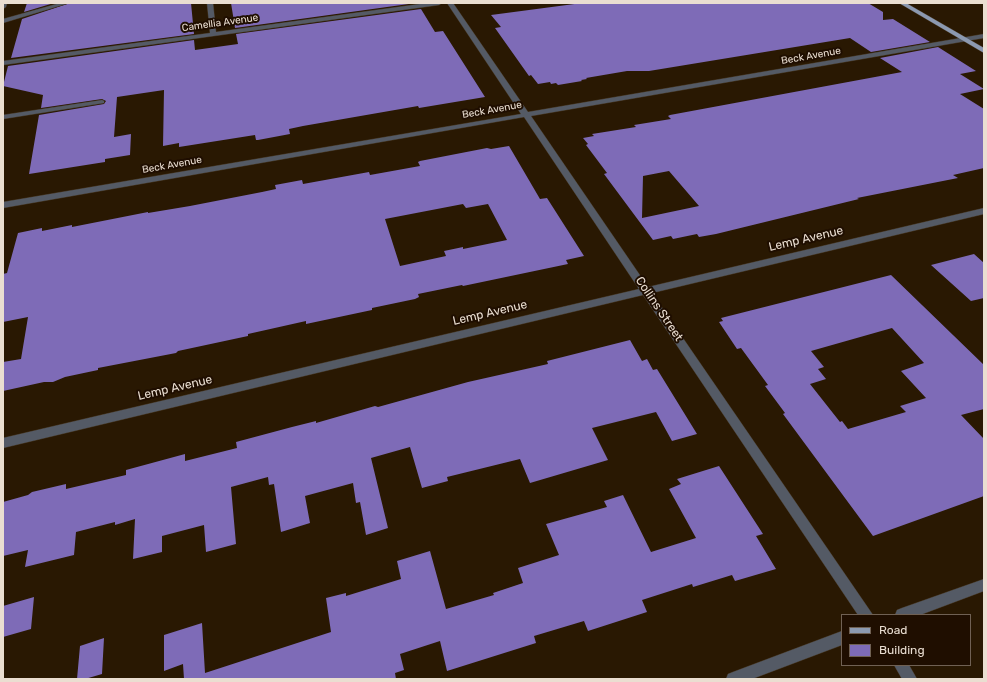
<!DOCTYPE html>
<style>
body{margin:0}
#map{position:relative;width:987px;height:682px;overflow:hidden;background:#291802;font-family:Rubik,sans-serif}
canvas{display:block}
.frame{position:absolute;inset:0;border:4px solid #eaded1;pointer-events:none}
.legend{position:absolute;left:841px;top:614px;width:130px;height:52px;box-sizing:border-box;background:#1f0e00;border:1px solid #706154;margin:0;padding:5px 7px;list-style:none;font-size:12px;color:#eaded1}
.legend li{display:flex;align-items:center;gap:8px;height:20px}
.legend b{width:20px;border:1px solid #706154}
</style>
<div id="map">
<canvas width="987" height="682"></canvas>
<div class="frame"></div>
<ul class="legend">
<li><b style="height:5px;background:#8c99b0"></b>Road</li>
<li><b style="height:11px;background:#7e6bb7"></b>Building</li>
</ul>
</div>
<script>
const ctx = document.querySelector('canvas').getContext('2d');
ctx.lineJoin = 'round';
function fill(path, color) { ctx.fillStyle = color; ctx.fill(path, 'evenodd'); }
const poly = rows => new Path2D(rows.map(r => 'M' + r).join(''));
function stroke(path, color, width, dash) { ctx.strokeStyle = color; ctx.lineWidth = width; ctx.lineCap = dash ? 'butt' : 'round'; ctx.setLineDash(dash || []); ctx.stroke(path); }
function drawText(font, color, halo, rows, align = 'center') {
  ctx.font = font + ' Rubik,sans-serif'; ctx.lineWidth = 4; ctx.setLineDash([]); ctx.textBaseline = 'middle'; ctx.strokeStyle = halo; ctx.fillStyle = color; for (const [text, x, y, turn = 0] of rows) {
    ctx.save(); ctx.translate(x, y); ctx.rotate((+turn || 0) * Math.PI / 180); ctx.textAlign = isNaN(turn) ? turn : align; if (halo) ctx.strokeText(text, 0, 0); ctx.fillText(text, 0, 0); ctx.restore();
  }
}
fill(poly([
 [27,3,54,3,24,12],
 [70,3,191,3,194,34,11,58,22,19],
 [231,3,416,3,235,28],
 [582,3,868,3,883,12,883,20,893,19,930,42,871,52,850,38,649,71,627,71,586,78,587,79,581,80,582,81,558,85,556,83,551,84,550,82,538,84,531,75,529,76,495,28,501,27,491,15],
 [421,9,435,32,443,31,485,97,419,108,418,106,303,126,289,129,290,134,258,140,256,140,255,135,179,147,179,143,163,146,164,90,117,97,114,137,131,134,130,155,105,159,105,162,29,174,39,115,104,104,106,101,102,99,41,108,43,95,3,86,8,66,194,40,195,50,238,44,236,34],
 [938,47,976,71,960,74,984,89,960,94,984,109,984,168,953,175,958,178,857,198,859,199,716,234,699,237,697,234,673,239,671,236,653,240,604,174,607,173,586,145,588,144,583,138,594,136,592,134,636,127,634,125,671,119,668,116,670,115,902,72,880,58],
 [669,171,699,206,642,218,643,176],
 [509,146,540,199,547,198,584,256,566,260,568,264,463,286,462,285,418,294,419,297,415,299,372,308,372,310,306,324,306,321,248,334,248,336,178,351,176,353,98,368,98,370,65,377,53,382,44,382,3,391,3,362,21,359,28,317,3,322,3,274,7,273,18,233,42,228,42,231,72,225,72,227,148,212,148,213,190,206,262,192,276,189,275,185,302,180,303,184,369,172,370,175,420,166,418,162,420,161,487,148,491,149],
 [463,204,466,208,488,204,507,240,463,249,463,247,444,251,446,256,400,266,385,219],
 [974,254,984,263,984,298,971,301,931,265],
 [891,275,984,365,984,409,961,415,984,439,984,496,873,536,783,414,785,413,765,386,768,385,741,348,737,349,719,322,723,321,721,318],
 [892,328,924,363,901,371,926,398,900,406,906,412,848,429,842,421,840,422,810,384,826,379,818,369,824,367,811,351],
 [630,340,642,361,647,359,653,370,657,369,697,434,672,441,656,412,592,428,608,460,530,483,520,459,447,477,448,481,422,488,410,447,371,458,388,528,366,535,360,502,356,503,353,483,305,496,310,523,281,532,274,484,269,485,268,477,231,487,236,544,206,552,204,525,162,536,162,552,133,559,135,519,115,525,115,522,76,532,74,555,25,567,28,550,3,556,3,502,28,495,32,492,66,484,66,489,126,475,126,470,185,454,185,461,237,448,236,442,292,427,316,421,316,423,375,406,378,407,468,382,548,364,547,361],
 [719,466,763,534,756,536,776,569,735,581,732,575,693,587,692,584,642,600,647,612,588,631,584,621,534,636,536,643,447,671,440,641,400,654,404,670,395,673,396,679,184,679,183,664,164,671,164,635,202,623,205,673,331,632,326,598,346,593,346,596,401,579,397,561,430,551,446,609,494,595,493,593,523,583,518,568,559,555,546,524,607,507,604,501,623,495,651,552,696,538,669,489,681,484,677,479],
 [34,597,31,629,3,637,3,606],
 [104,638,102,674,85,679,77,679,80,646]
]), '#7e6bb7');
const minor = poly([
 [3,3,7,3,6,7,3,9,3,3],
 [60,3,69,3,3,23,3,19,60,3],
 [207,3,213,3,216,32,427,3,442,3,439,5,3,65,3,61,210,33,207,3],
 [447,3,453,3,528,112,984,34,984,38,531,116,648,287,984,208,984,214,652,293,873,615,858,615,643,295,3,448,3,438,639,289,524,117,3,208,3,202,521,114,447,3],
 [102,100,104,101,104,103,3,119,3,115,102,100],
 [984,579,984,591,920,615,895,615,897,610,902,608,984,579],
 [842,631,842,645,752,679,726,679,728,674,733,672,842,631],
 [894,665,909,665,917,679,902,679,894,665]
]);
const major = poly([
 [899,3,906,3,984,48,984,53,899,3]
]);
stroke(minor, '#44341f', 1);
stroke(major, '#44341f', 1);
fill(minor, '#545a65');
fill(major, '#8c99b0');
drawText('10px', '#eaded1', '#1f0e00', [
 ["Camellia Avenue",220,23,-8],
 ["Beck Avenue",811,56,-10],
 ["Beck Avenue",492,110,-10],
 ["Beck Avenue",172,165,-10]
]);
drawText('12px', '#eaded1', '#1f0e00', [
 ["Lemp Avenue",806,239,-13],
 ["Collins Street",659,309,56],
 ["Lemp Avenue",490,313,-13],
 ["Lemp Avenue",175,388,-13]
]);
</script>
